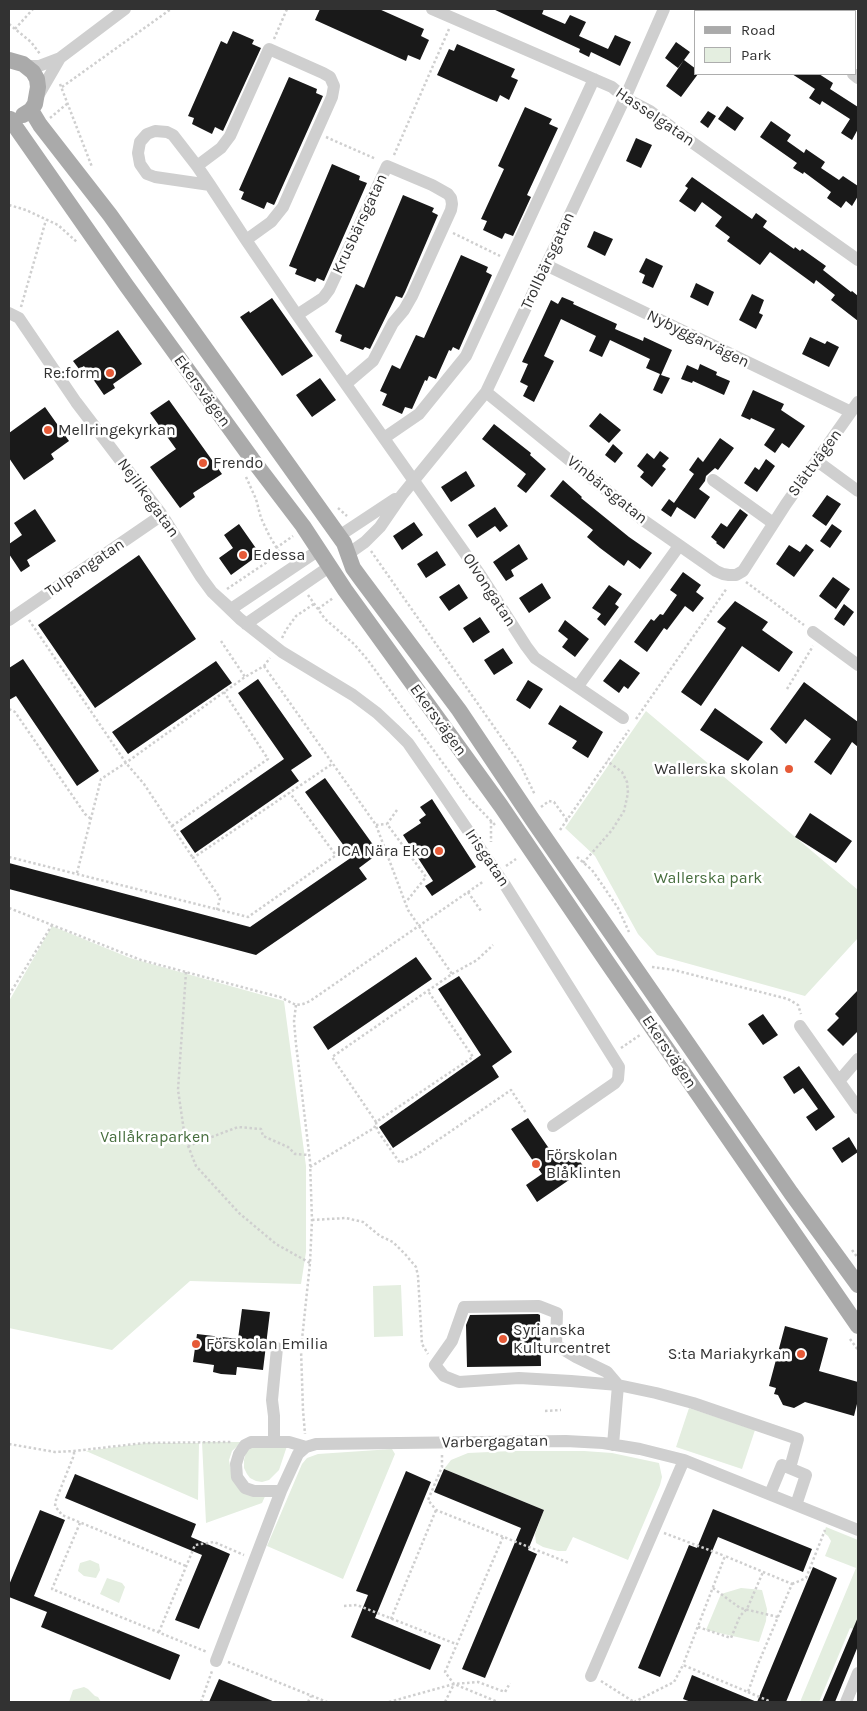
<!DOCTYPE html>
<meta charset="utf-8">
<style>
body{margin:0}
#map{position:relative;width:867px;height:1711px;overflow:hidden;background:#fff;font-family:Karla,sans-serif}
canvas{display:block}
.frame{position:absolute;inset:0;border:10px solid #323232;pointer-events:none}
.legend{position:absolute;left:694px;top:10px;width:162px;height:65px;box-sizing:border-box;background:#fff;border:1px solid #adadad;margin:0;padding:6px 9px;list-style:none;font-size:15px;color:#323232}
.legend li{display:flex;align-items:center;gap:10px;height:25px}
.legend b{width:25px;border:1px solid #adadad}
</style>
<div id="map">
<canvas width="867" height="1711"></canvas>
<div class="frame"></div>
<ul class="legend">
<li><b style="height:6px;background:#aaa"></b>Road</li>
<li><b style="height:14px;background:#e4eee0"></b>Park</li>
</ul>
</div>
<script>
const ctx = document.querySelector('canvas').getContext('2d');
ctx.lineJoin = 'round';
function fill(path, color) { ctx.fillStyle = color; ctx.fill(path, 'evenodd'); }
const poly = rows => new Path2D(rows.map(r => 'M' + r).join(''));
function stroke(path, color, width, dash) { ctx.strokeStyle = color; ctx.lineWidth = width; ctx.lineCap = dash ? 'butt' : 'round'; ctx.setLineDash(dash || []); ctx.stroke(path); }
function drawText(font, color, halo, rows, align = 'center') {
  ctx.font = font + ' Karla,sans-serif'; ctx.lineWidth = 5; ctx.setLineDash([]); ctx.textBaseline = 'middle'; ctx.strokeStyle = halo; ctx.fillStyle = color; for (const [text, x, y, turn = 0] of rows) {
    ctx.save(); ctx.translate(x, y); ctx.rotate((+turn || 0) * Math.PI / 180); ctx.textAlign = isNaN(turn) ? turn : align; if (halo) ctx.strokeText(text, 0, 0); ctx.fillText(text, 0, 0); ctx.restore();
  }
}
fill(poly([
 [646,711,858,890,858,938,805,996,657,955,638,934,595,856,565,828],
 [52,926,130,958,284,1001,306,1166,306,1252,301,1284,190,1281,112,1350,9,1328,9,1001],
 [401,1285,403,1336,374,1337,373,1286],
 [689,1408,755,1430,742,1469,676,1447],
 [202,1442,242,1442,232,1451,229,1460,231,1471,235,1480,267,1492,262,1503,206,1523],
 [146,1443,199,1443,198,1500,86,1451],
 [253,1446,287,1446,279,1470,269,1480,262,1482,256,1481,250,1478,247,1474,244,1468,244,1460,246,1452],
 [392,1449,395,1454,343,1579,267,1546,302,1464,307,1458,318,1454],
 [511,1451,584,1451,612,1453,659,1463,662,1477,660,1485,628,1560,573,1537,566,1551,558,1551,543,1547,536,1543,535,1534,544,1510,444,1469,451,1460,468,1453],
 [826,1527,858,1540,858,1630,850,1628,819,1702,800,1702,856,1568,825,1556,831,1541,828,1536,824,1533],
 [90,1560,99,1564,100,1570,96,1578,84,1576,78,1571,80,1563],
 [107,1578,122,1583,125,1587,119,1603,100,1594],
 [741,1588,762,1590,767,1609,766,1621,759,1642,706,1630,721,1594],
 [84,1687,88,1689,95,1696,98,1697,101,1702,69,1702,73,1690]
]), '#e4eee0');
fill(poly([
 [320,9,379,9,424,29,421,36,429,40,420,60,408,55,406,61,315,20],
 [493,9,544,9,542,14,565,24,570,15,586,22,579,36,608,49,615,35,631,42,620,66,591,52,589,57,579,52,580,49],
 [233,31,254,40,252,44,261,48,223,131,215,127,212,134,192,124,194,118,188,116,221,41,227,44],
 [676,42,690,52,678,68,665,58],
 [457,44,515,69,511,77,518,80,509,100,500,95,497,102,437,75,449,49,454,51],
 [684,60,696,69,696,74,698,74,681,97,666,86],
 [792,74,819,74,833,83,830,89,858,107,858,129,852,140,841,133,850,119,822,101,820,105,809,98,815,89],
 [289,77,317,89,316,93,323,96,275,203,274,205,267,202,264,209,241,199,244,192,239,190],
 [727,106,744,118,735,131,718,119],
 [525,107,552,119,549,124,558,128,527,195,531,197,513,236,505,233,502,239,483,230,487,221,481,219,504,169,498,166],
 [708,111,716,116,708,128,700,122],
 [771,121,791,135,787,141,804,153,806,149,825,162,821,168,839,180,843,176,858,186,858,196,852,206,846,201,841,208,827,198,831,192,804,172,803,174,793,168,797,163,760,137],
 [636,138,652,145,641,168,626,161],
 [332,164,360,176,359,180,367,183,324,281,317,278,315,282,295,274,297,269,289,266],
 [692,177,752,219,756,213,767,221,763,227,794,249,795,247,800,251,802,249,826,266,823,270,851,292,852,291,858,296,858,321,831,300,835,295,816,280,814,284,770,252,760,265,727,241,730,237,715,226,722,217,702,202,695,212,679,201,688,188,685,186],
 [403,195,434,208,432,212,438,215,405,292,402,298,396,296,370,349,365,347,363,350,340,341,342,335,335,332,356,284,364,288],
 [594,231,613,239,605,256,587,247],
 [461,255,488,267,486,272,492,275,459,350,453,347,451,351,449,350,436,379,429,376,427,381,425,380,412,409,405,407,402,414,382,405,387,394,380,391,392,365,400,369,416,335,424,338],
 [646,258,663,266,653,288,642,283,645,275,639,272],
 [696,283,714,292,708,306,690,297],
 [752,294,764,300,759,313,763,315,756,329,739,320],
 [562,297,574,302,573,304,617,324,615,329,643,341,644,337,672,350,661,375,670,378,662,394,653,390,660,374,646,368,650,359,610,340,602,357,589,351,596,336,561,319,544,356,554,361,534,402,523,396,528,386,520,382,528,364,522,362,551,300,558,304],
 [272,298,313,356,282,376,240,317,249,311,250,313],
 [118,330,142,364,113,384,115,388,104,395,84,366,79,369,73,361],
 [810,337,825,344,827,341,839,347,829,367,802,354],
 [700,364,717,372,716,375,730,381,724,395,693,381,692,383,681,379,687,365,698,370],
 [320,378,336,400,312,417,296,395],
 [753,390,784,404,781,410,805,426,789,448,782,443,775,453,764,445,775,429,751,418,750,420,741,416],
 [169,400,222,474,193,493,195,497,180,508,150,467,176,449,150,413],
 [45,407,69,441,51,454,54,459,24,480,9,458,9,433],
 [600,413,621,430,609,443,589,426],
 [494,424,531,453,530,455,546,469,526,493,517,486,526,474,482,439],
 [720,438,734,448,718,470,715,468,706,476,705,481,699,489,710,497,695,519,677,507,671,517,661,510,669,499,674,503,694,474,689,470,698,457,703,462],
 [613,444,623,453,615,463,605,455],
 [660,451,669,458,662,466,666,469,652,487,640,477,644,472,637,466,647,453,654,459],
 [766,459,775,466,757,492,744,483,755,467,759,470],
 [466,471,475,486,451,502,441,487],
 [563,480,582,497,581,498,629,537,652,553,640,569,628,560,624,566,600,548,587,537,593,530,550,496],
 [827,495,841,504,826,526,812,516],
 [495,507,508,526,500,532,495,526,477,538,468,525],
 [35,509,56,541,27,560,30,566,21,572,9,554,9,544,22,535,14,523],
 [740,509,748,515,724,549,716,543,717,542,711,537,721,523,727,527],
 [414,522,423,535,402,550,393,536],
 [239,524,260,554,231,575,219,558,233,548,224,535],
 [832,524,842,531,830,548,820,541],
 [519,544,528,559,511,570,514,576,506,581,493,562],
 [806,544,814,550,794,577,776,564,789,545,800,552],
 [437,551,446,565,426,578,417,564],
 [139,555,196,639,95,708,38,625],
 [683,572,701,585,696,592,704,598,693,612,685,606,667,630,664,628,647,652,634,642,651,619,654,621,660,614,663,615,677,595,670,590],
 [833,577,850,589,836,609,819,596],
 [542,583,551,598,529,613,519,598],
 [459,584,468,598,449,611,439,597],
 [609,585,622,594,615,604,619,607,605,626,597,619,601,614,592,608],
 [735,601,768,622,762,630,793,652,779,672,742,646,701,706,681,692,726,628,717,622],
 [844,604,854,612,844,626,834,619],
 [480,617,490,632,473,643,463,628],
 [565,620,589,639,575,657,562,647,568,639,558,631],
 [503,648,513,663,494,675,484,660],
 [23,659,99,771,77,786,16,696,9,700,9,668],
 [620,659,640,673,628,689,624,686,619,693,603,681],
 [216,661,232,683,128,754,112,732],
 [258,679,312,756,291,770,299,781,195,853,180,831,284,759,238,693],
 [528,680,543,689,530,709,516,700],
 [804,682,858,722,858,747,852,742,831,775,814,762,831,739,805,719,786,744,770,729],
 [560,705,603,732,588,758,572,748,577,741,548,724],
 [715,708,763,742,748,761,700,730],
 [325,778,379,853,359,868,367,879,256,955,9,889,9,863,250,927,352,857,305,792],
 [432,799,476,867,432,896,425,886,433,881,403,835,421,823,419,820,426,815,420,807],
 [810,813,852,841,836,863,795,837],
 [416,957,432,979,328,1050,313,1027],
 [459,976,512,1052,492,1066,499,1077,393,1148,379,1127,481,1055,438,989],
 [858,990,858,1031,843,1046,827,1030,839,1018,835,1014],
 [763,1014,778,1035,763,1045,748,1024],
 [799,1066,835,1117,816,1131,806,1117,818,1109,803,1088,794,1094,783,1077],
 [528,1118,559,1163,574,1152,585,1169,537,1202,526,1185,542,1174,511,1129],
 [849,1137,858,1152,842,1163,832,1148],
 [242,1309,270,1312,263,1370,237,1367,236,1375,221,1374,213,1372,214,1365,193,1362,197,1334,238,1339],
 [538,1314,540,1315,541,1366,467,1367,466,1325,470,1315],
 [785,1326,828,1338,819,1371,858,1382,858,1400,854,1416,805,1402,794,1408,783,1405,778,1395,774,1394,776,1388,769,1386],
 [444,1469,544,1510,528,1550,537,1554,485,1678,462,1669,521,1528,434,1492],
 [406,1471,431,1482,375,1618,441,1645,430,1670,351,1637,368,1595,356,1591],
 [75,1474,196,1524,191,1537,230,1554,199,1629,175,1620,202,1555,65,1498],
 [713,1509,812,1549,803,1572,718,1537,660,1677,638,1668,689,1545,697,1548],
 [40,1510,65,1520,34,1596,180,1655,170,1680,41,1627,47,1612,9,1597,9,1585],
 [813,1567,837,1578,786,1702,757,1702],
 [858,1617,858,1646,835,1702,822,1702],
 [692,1675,757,1702,691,1702,683,1699],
 [219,1679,275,1702,209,1702]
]), '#191919');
stroke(poly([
 [9,24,31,42,40,54],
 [15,29,33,9],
 [274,39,287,9],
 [60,84,92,167],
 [62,87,171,9],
 [50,118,68,103],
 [326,137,376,159],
 [394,155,449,29],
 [9,205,26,210,58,225,78,243],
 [453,233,500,256],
 [21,307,46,220],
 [246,477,256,499,261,518,269,535,284,560],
 [338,508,347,516],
 [276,548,293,536],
 [371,551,520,764,535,795],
 [746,582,804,625],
 [227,589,279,554],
 [308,595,325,619,354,644,367,659,467,796,495,825],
 [318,609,333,598],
 [29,620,126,763,144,784,193,858],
 [282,638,286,630,296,616,314,604],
 [221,641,245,677],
 [264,666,376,825,408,910,452,974,332,1057,376,1122,473,1057,428,991],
 [787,689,813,646],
 [9,709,15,712,85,814,91,819],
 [636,719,727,588],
 [541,807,549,801,554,802,567,820],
 [397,810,387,824,426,877,406,902],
 [491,821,491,842],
 [376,825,387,824],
 [172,826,268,759,224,692],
 [560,830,629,730],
 [9,857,248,917,335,856,335,854,290,793],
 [577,857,592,870,599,880,618,908,629,932],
 [583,863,612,830,624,811,628,793,627,782,622,772,607,761],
 [506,866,516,859],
 [77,873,101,779,127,762,245,677,264,666,270,658],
 [468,892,481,911],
 [9,908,141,960,253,990,280,997,296,1005,303,1004,310,1001,484,881],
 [217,910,220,898,193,858,332,764],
 [652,967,674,970,788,999,798,1005,801,1014],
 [186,972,178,1090,185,1138,196,1166,239,1213,276,1244,310,1263],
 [452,974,477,960,493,945],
 [9,995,52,925],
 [296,1005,294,1021,296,1044,310,1161,312,1220,310,1263,301,1349,303,1410,305,1434],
 [621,1048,640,1035],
 [376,1122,377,1130,400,1163,419,1153,511,1090,526,1113],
 [188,1146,238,1127,261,1129,263,1136,288,1147,295,1154,309,1155],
 [310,1167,374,1128,376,1124],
 [312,1220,346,1218,363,1222,380,1236,393,1242,405,1254,416,1267,418,1276,422,1344,428,1354],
 [852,1250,858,1258],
 [850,1339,858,1350],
 [545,1411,561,1410],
 [9,1444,55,1452,74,1451,144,1443,231,1442],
 [74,1452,74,1455,56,1500,55,1506,62,1515,186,1566],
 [442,1455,442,1467,428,1500,436,1510,569,1563],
 [80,1523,52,1589,207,1652],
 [664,1533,725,1556],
 [503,1537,445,1672,454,1684,478,1682,505,1692,510,1683],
 [792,1584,806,1578,825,1530],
 [713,1588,740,1608,778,1617],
 [344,1606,357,1605,456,1644],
 [391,1619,436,1510],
 [698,1627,731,1638,740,1616,747,1609,763,1572],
 [159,1632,195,1545,214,1542,244,1555],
 [228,1662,327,1702],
 [601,1681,634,1702],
 [748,1692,771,1702],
 [201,1702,212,1671],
 [308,1702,311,1696],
 [389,1702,454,1684,498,1702],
 [445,1702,453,1686],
 [634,1702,674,1682,683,1665,748,1692,758,1664,792,1584,725,1556,683,1665]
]), '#cfcfcf', 2.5, [2.5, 2.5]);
stroke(poly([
 [432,9,612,87,625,98,650,111,686,138,858,260],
 [774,9,777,11],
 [27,66,39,66,60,58,125,9],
 [853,74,858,78],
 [38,96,60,58],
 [197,166,221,148,230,136,269,49,323,73,330,77,334,86,332,97,283,207,271,222,246,240],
 [210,185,155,177,147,174,140,164,138,153,140,142,147,134,155,131,167,132,173,135,197,166,210,185,246,240,297,315,481,576,526,646,535,658,623,718],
 [546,265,851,412],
 [9,313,19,318,76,402,162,515,201,577,212,592,231,609,319,550],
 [297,315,323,298,329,290,387,166,432,185,448,194,451,198,452,204,451,210,412,296,404,310,393,323,373,361,346,384],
 [486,392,643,520,716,571,723,574,729,575,736,575,743,571,786,504,858,402],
 [384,438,419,414,466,356,594,79],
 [817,461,858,491],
 [713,480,773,523],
 [339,536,395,499],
 [348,554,365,542,380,527,402,495,486,392,625,98,664,9],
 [212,592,240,619,282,652,353,695,377,713,394,729,408,743,435,782,505,885,619,1067,618,1079,615,1083,553,1126],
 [9,620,162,515],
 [246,624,329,567],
 [813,632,858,665],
 [578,686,679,546],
 [800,1026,858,1108],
 [839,1081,858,1059],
 [274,1441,274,1416,272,1400,277,1348],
 [613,1445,618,1385,607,1372,576,1357,556,1345,557,1313,539,1306,464,1307,452,1341,435,1365,444,1376,459,1382,519,1378,571,1381,618,1385,656,1393,693,1403,798,1439,790,1468],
 [306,1447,289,1442,251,1442,245,1445,239,1454,236,1464,237,1477,245,1488,254,1491,281,1491,298,1454,306,1447,316,1444,566,1441,603,1443,640,1449,684,1460,858,1530],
 [770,1494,782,1465,806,1475,796,1505],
 [216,1661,281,1491],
 [591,1676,684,1460],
 [846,1702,858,1673]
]), '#cfcfcf', 12);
stroke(poly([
 [9,60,23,64,33,72,37,79,38,87,35,104,31,110,23,115],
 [31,110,40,125,110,215,339,536,344,543,353,568,361,579,459,710,532,819,791,1193,858,1285],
 [10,119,126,285,252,459,303,526,345,590,501,806,607,962,858,1326]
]), '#aaa', 16);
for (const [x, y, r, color] of [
 [110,373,5,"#e65a37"],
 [48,430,5,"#e65a37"],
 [203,463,5,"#e65a37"],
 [243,555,5,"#e65a37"],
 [789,769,5,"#e65a37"],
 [439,851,5,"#e65a37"],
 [536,1164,5,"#e65a37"],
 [503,1339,5,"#e65a37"],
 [196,1344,5,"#e65a37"],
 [801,1354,5,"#e65a37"]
]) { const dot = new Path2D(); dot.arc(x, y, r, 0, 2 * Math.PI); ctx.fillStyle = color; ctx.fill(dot); stroke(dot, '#fff', 2); }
drawText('16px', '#323232', '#fff', [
 ["Hasselgatan",655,117,34],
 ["Krusbärsgatan",360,224,-65],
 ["Trollbärsgatan",548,261,-65],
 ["Nybyggarvägen",698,339,26],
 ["Ekersvägen",202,391,54],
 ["Slättvägen",815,463,-54],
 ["Vinbärsgatan",607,490,39],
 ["Nejlikegatan",148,498,54],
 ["Tulpangatan",85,568,-34],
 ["Olvongatan",489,590,57],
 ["Ekersvägen",438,720,54],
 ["Irisgatan",487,858,56],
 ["Ekersvägen",669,1052,56],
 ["Varbergagatan",495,1442,-1]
]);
drawText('16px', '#323232', '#fff', [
 ["Re:form",100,373,"right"],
 ["Mellringekyrkan",58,430],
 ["Frendo",213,463],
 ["Edessa",253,555],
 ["Wallerska skolan",779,769,"right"],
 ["ICA Nära Eko",429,851,"right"],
 ["Förskolan",546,1155],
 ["Blåklinten",546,1173],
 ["Syrianska",513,1330],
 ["Kulturcentret",513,1348],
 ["Förskolan Emilia",206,1344],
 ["S:ta Mariakyrkan",791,1354,"right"]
], 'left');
drawText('16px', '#476e3e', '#fff', [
 ["Wallerska park",708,878],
 ["Vallåkraparken",155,1137]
]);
</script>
